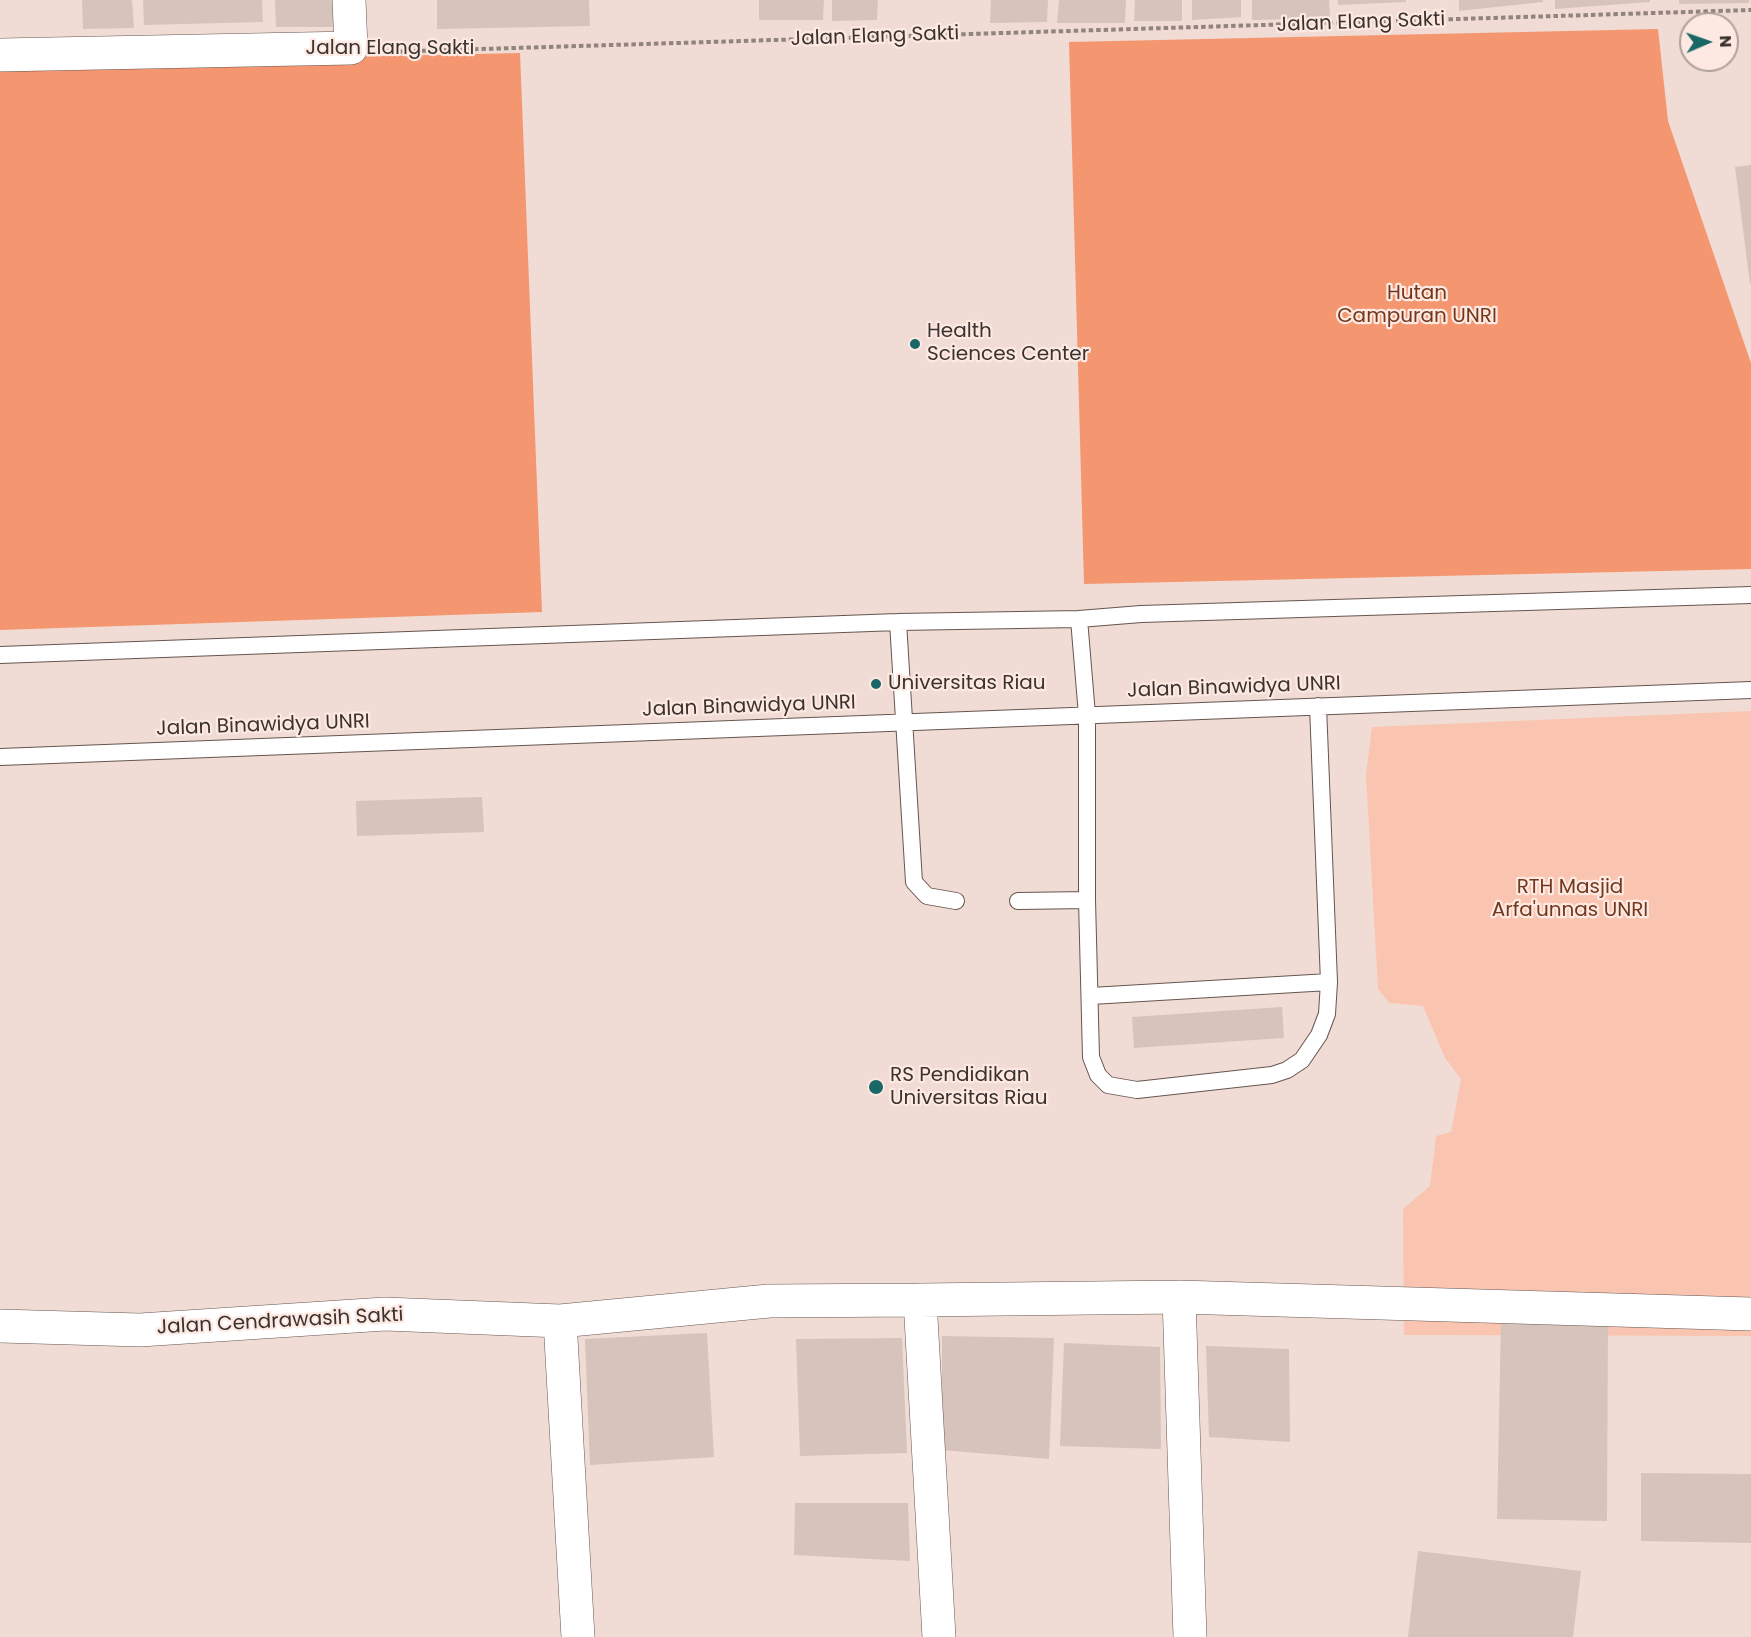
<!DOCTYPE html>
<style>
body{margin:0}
#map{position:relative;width:1751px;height:1637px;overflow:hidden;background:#f0dcd4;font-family:Poppins,sans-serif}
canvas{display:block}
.north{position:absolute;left:1679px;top:12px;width:60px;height:60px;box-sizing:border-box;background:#fde9e1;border:2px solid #afa09a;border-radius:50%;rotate:88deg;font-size:16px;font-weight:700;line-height:24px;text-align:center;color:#3a322f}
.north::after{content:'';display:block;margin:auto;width:21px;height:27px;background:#196766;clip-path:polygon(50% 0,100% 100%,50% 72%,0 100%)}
</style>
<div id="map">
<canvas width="1751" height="1637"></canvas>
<div class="north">N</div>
</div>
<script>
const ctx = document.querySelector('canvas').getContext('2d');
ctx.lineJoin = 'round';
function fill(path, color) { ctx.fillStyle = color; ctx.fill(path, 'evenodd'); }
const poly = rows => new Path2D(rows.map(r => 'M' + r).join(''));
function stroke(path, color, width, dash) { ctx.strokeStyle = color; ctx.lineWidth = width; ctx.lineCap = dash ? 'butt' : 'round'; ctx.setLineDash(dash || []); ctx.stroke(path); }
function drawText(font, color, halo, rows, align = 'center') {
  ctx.font = font + ' Poppins,sans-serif'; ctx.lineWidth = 4.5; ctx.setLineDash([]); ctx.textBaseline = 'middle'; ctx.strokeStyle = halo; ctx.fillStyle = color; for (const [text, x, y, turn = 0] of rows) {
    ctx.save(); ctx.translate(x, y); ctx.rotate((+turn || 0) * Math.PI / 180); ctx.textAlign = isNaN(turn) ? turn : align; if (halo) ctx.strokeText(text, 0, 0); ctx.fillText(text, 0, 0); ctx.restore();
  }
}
fill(poly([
 [1751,711,1751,1336,1404,1335,1403,1209,1430,1186,1436,1136,1451,1132,1461,1079,1445,1058,1423,1006,1389,1003,1378,989,1366,775,1372,727]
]), '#fac5b0');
fill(poly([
 [1658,29,1668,121,1751,363,1751,569,1084,584,1069,42],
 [520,53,542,612,0,630,0,65]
]), '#f4966f');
fill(poly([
 [82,0,132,0,134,28,83,29],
 [143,0,262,0,263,22,144,25],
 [275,0,336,0,337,27,276,27],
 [437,0,589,0,590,26,437,29],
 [759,0,824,0,823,20,759,20],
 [832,0,878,0,877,20,832,21],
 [991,0,1048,0,1047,22,990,23],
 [1059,0,1126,0,1125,23,1057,23],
 [1135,0,1182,0,1182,21,1134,21],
 [1192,0,1241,0,1241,17,1192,20],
 [1252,0,1329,0,1330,18,1252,20],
 [1338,0,1406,0,1406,2,1338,5],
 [1459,0,1543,0,1543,2,1459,11],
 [1555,0,1650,0,1650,2,1555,9],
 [1679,0,1749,0,1749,3,1679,4],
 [1751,165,1751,284,1750,284,1735,167],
 [482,797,484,832,357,836,356,801],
 [1282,1007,1284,1038,1134,1048,1132,1017],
 [1501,1319,1608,1319,1607,1521,1497,1519],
 [707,1333,714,1457,590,1465,585,1339],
 [942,1336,1054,1338,1049,1459,942,1450],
 [902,1338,907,1453,800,1456,796,1339],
 [1064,1343,1160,1347,1161,1449,1060,1446],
 [1206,1346,1289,1349,1290,1442,1209,1437],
 [1641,1473,1751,1474,1751,1543,1641,1541],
 [795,1503,908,1503,910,1561,794,1555],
 [1418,1551,1581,1571,1573,1637,1408,1637]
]), '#d6c3bb');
const lane = poly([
 [1079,619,1087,715,1087,900,1091,1057,1098,1075,1108,1085,1137,1090,1272,1075,1287,1070,1302,1060,1319,1035,1327,1014,1329,982,1318,706],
 [898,622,914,882,927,896,956,901],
 [0,655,898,622,1079,619,1141,614,1751,595],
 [0,757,1751,690],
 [1018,901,1087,900],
 [1091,996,1329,982]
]);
const street = poly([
 [0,55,351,48,349,0],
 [1179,1297,1190,1637],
 [560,1321,578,1637],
 [0,1326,140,1330,385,1314,560,1321,769,1301,920,1300],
 [939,1637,920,1300,1179,1297,1751,1314]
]);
stroke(lane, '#66554f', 18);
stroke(street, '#66554f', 34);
stroke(poly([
 [384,52,1751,10]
]), '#91837e', 4, [4.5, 3]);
stroke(lane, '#fff', 16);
stroke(street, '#fff', 33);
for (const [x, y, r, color] of [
 [915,344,6,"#196766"],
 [876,684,6,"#196766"],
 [876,1087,8,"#196766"]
]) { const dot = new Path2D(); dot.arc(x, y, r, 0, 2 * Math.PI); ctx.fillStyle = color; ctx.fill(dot); stroke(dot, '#fde9e1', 2); }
drawText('20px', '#3a322f', '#fde9e1', [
 ["Jalan Elang Sakti",1361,23,-2],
 ["Jalan Elang Sakti",875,37,-2],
 ["Jalan Elang Sakti",390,49],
 ["Jalan Binawidya UNRI",1234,688,-2],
 ["Jalan Binawidya UNRI",749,707,-2],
 ["Jalan Binawidya UNRI",263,726,-2],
 ["Jalan Cendrawasih Sakti",280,1322,-3]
]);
drawText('20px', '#73371c', '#fde9e1', [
 ["Hutan",1417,294],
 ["Campuran UNRI",1417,317],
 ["RTH Masjid",1570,888],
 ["Arfa'unnas UNRI",1570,911]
]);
drawText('20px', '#3a322f', '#fde9e1', [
 ["Health",927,332],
 ["Sciences Center",927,355],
 ["Universitas Riau",888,684],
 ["RS Pendidikan",890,1076],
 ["Universitas Riau",890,1099]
], 'left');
</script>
